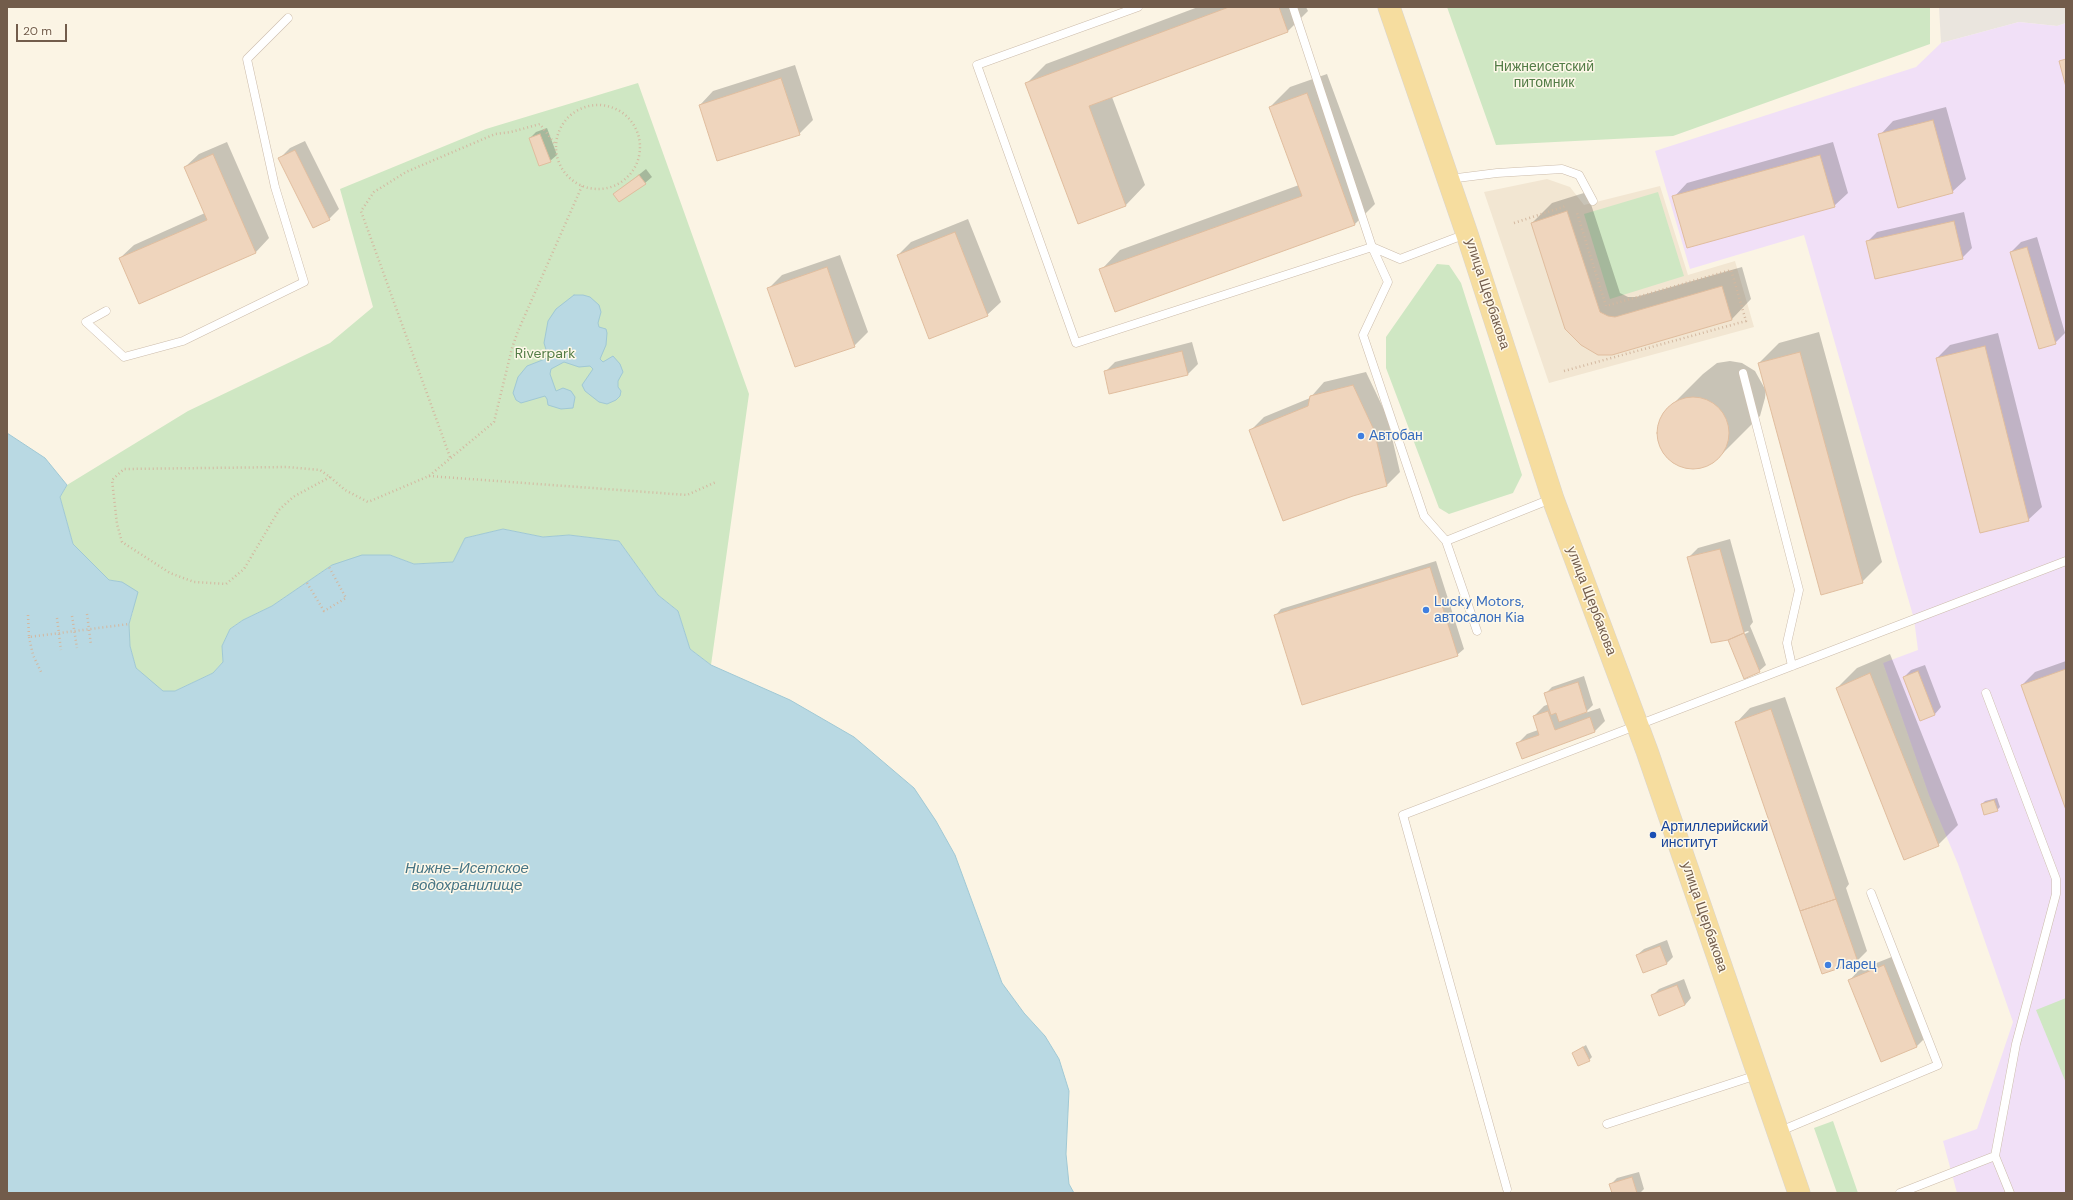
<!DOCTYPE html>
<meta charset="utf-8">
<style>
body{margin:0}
#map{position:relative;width:2073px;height:1200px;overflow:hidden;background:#fbf4e4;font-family:"DM Sans",sans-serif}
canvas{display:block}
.frame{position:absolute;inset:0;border:8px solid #725c4b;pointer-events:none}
.scale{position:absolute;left:16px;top:24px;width:51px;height:18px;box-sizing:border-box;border:2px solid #725c4b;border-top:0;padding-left:5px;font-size:12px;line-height:14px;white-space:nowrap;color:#725c4b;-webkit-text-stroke:3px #fef8e9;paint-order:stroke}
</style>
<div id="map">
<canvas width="2073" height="1200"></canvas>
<div class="frame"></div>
<div class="scale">20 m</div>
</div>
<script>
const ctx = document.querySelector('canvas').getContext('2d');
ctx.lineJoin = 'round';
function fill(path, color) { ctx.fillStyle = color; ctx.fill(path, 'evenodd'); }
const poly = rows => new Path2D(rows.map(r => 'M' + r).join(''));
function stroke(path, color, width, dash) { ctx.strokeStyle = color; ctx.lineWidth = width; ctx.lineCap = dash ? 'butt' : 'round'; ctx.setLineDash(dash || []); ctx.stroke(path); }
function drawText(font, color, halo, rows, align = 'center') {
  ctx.font = font + ' "DM Sans",sans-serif'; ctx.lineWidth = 3; ctx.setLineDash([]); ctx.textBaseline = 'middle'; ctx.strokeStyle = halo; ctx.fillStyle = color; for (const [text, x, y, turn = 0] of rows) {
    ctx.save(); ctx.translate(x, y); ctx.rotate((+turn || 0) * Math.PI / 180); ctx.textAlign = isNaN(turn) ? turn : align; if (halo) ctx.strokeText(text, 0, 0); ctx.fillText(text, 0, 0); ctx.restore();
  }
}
fill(poly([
 [1547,179,1570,187,1584,205,1660,186,1688,275,1735,261,1754,327,1549,383,1484,192]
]), '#f2e6d2');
fill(poly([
 [1939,7,2066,7,2066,23,2057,26,2019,22,1941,43]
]), '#eae5de');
fill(poly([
 [2019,22,2057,26,2066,23,2066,1193,1957,1193,1943,1141,1977,1129,2013,1022,1958,864,1929,795,1883,663,1918,650,1914,619,1804,235,1690,269,1655,151,1916,67,1941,43]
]), '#f1e0f7');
fill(poly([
 [1447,7,1930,7,1930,44,1673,136,1496,145],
 [638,83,749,394,711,665,690,649,678,611,658,595,619,541,569,535,543,537,503,529,465,538,453,562,414,564,390,555,332,565,272,606,243,620,230,629,222,646,223,662,213,673,175,691,163,691,153,684,136,668,130,646,129,624,133,611,122,582,109,580,73,544,60,497,67,485,188,411,330,343,373,307,340,189,486,129],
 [1658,192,1684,276,1610,299,1584,214],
 [1437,264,1449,265,1461,283,1522,475,1513,493,1449,514,1439,508,1386,368,1386,337],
 [2066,998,2066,1083,2036,1010],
 [1833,1121,1858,1193,1837,1193,1814,1128]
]), '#cfe7c3');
const water = poly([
 [574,295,583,295,590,297,599,305,601,312,598,323,599,327,606,329,607,333,606,345,600,359,603,362,613,356,620,364,623,372,618,381,618,387,621,391,620,396,616,400,607,404,599,402,585,391,582,385,593,369,590,366,579,367,564,362,551,369,550,374,556,391,563,388,571,391,575,397,573,408,561,409,548,405,547,399,545,396,521,403,516,400,513,393,518,377,527,366,545,359,548,356,544,343,548,321,556,309,574,295],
 [7,433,45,458,67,485,60,497,73,544,109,580,122,582,138,592,129,624,130,646,136,668,163,691,175,691,213,673,223,662,222,646,230,629,243,620,272,606,332,565,362,555,390,555,414,564,453,562,465,538,503,529,543,537,569,535,619,541,658,595,678,611,690,649,711,665,790,700,854,737,914,788,936,821,955,855,1002,983,1024,1013,1045,1036,1059,1059,1069,1091,1066,1154,1069,1184,1074,1193,7,1193,7,433]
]);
fill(water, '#b9d9e3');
stroke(water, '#a0c8d4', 1);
fill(poly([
 [1198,7,1306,7,1308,11,1288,31,1112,97,1145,185,1126,205,1026,84,1046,64],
 [795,65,813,120,799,134,700,105,713,91],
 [1327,74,1375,204,1355,224,1101,270,1120,250,1299,185,1270,107,1290,87],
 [1946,107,1966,179,1952,192,1880,135,1893,121],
 [547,128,557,155,550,161,530,138,536,132],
 [305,141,339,209,329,219,280,158,290,148],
 [227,142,269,238,256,252,140,302,120,258,134,245,205,213,185,167,199,154],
 [1833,142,1848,193,1834,206,1674,197,1687,183],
 [646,169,652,177,645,183,615,194],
 [1587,192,1620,293,1628,297,1636,297,1742,267,1751,299,1732,319,1612,354,1532,223,1552,203],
 [1964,212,1972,248,1962,258,1867,242,1877,232],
 [968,219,1001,302,987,315,898,255,911,242],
 [2037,237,2065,333,2055,343,2011,252,2021,242],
 [840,255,868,332,854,346,769,288,782,275],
 [1819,332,1882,562,1862,582,1766,389,1765,398,1760,416,1714,462,1704,467,1692,468,1677,465,1664,454,1658,441,1660,421,1666,411,1703,374,1717,363,1730,361,1742,363,1755,371,1765,389,1759,363,1779,343],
 [1998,333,2042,507,2028,520,1937,358,1950,345],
 [1192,342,1198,364,1188,374,1110,393,1105,372,1115,362],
 [1366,372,1387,416,1400,472,1387,485,1251,430,1264,417,1310,398,1324,382],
 [1730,539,1753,622,1750,626,1766,665,1759,671,1745,677,1729,640,1731,638,1711,642,1688,558,1698,548],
 [1748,631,1749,632,1736,638,1736,635],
 [1436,561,1464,649,1457,655,1275,616,1281,609],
 [1890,654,1958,825,1938,845,1837,688,1857,668],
 [2066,661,2066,807,2022,685,2035,672],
 [1925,665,1941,707,1935,714,1921,719,1904,677,1911,670],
 [1584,676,1593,705,1585,713,1600,708,1605,721,1595,731,1522,757,1517,744,1527,734,1538,730,1534,716,1544,706,1549,704,1546,693,1552,687],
 [1785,697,1849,884,1846,888,1867,951,1857,961,1737,722,1750,708],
 [1997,798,2000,807,1997,810,1982,804,1985,801],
 [1667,940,1673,957,1667,963,1637,955,1644,949],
 [1894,956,1927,1036,1917,1046,1882,1060,1849,981,1859,970],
 [1684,979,1691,998,1685,1005,1660,1014,1652,996,1659,989],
 [1586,1045,1592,1057,1589,1060,1573,1053],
 [1639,1172,1644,1189,1640,1193,1613,1193,1610,1185,1617,1178]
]), '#0003');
const building = poly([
 [1229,7,1279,7,1288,32,1089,106,1126,206,1078,224,1025,83,1229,7],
 [2066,59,2066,87,2059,61,2066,59],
 [781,78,800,135,717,161,699,105,781,78],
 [1307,93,1355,225,1115,312,1099,269,1302,196,1269,107,1307,93],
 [1933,120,1953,193,1898,208,1878,134,1933,120],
 [540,134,551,162,539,166,529,138,540,134],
 [295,150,330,220,313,228,278,158,295,150],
 [213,154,256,253,139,304,119,258,207,220,184,167,213,154],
 [1820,155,1835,207,1687,248,1672,196,1820,155],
 [639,175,646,184,619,202,613,194,639,175],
 [1567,211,1600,312,1608,316,1615,317,1722,286,1732,320,1612,355,1598,355,1581,345,1565,329,1531,223,1567,211],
 [1954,221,1963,259,1875,279,1866,241,1954,221],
 [955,232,988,316,929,339,897,255,955,232],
 [2027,247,2056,344,2039,349,2010,252,2027,247],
 [827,267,855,347,795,367,767,288,827,267],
 [1985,346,2029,521,1980,533,1936,358,1985,346],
 [1182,351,1188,375,1109,394,1104,371,1182,351],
 [1800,352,1863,583,1821,595,1758,363,1800,352],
 [1353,385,1374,430,1387,486,1353,496,1283,521,1249,430,1308,406,1310,396,1353,385],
 '1657 433a36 36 0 1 1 72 0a36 36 0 1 1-72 0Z',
 [1720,549,1744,633,1728,640,1711,643,1687,557,1720,549],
 [1430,567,1458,656,1302,705,1274,615,1430,567],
 [1744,633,1760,672,1744,679,1728,640,1744,633],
 [2066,669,2066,810,2021,685,2066,669],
 [1918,671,1935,715,1920,721,1903,677,1918,671],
 [1870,673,1939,846,1904,860,1836,688,1870,673],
 [1578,682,1587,712,1559,722,1556,713,1551,715,1544,693,1578,682],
 [1771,709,1836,899,1800,911,1735,722,1771,709],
 [1548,711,1555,730,1590,717,1595,732,1522,759,1516,743,1539,735,1533,716,1548,711],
 [1994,800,1998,811,1984,815,1981,804,1994,800],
 [1836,899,1858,962,1822,974,1800,911,1836,899],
 [1660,946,1667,964,1643,973,1636,955,1660,946],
 [1884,965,1917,1047,1881,1062,1848,980,1884,965],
 [1677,985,1685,1005,1659,1016,1651,995,1677,985],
 [1583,1047,1590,1061,1578,1066,1572,1053,1583,1047],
 [1632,1177,1637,1193,1612,1193,1609,1184,1632,1177]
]);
fill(building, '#efd5bd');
stroke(building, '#e0bd9e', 1);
const lane = poly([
 [1138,7,977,65,1076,343,1372,247,1400,259,1466,234],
 [1293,7,1372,247,1388,282,1363,335,1424,516,1446,541,1477,631],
 [1449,179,1497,173,1562,169,1579,175,1593,201],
 [106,311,86,322,124,357,183,341,304,282,275,187,247,59,288,18],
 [1743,373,1799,590,1787,643,1792,666],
 [1446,541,1551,499],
 [1986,693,2056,879,2056,894,2016,1044,1995,1156],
 [1607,1124,1757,1075],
 [1778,1132,1938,1065,1871,893],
 [1507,1189,1403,815,2066,561],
 [1900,1193,1995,1156,2010,1193]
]);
const primary = poly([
 [1389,7,1467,234,1553,499,1647,751,1799,1193]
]);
stroke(lane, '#ccbcab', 9);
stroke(primary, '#dad5d0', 23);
stroke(poly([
 '556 147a42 42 0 1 1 84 0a42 42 0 1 1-84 0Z',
 [1514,223,1566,206],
 [1564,371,1746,321,1731,270,1606,306,1577,213],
 [450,457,361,211,374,192,406,172,495,134,511,132,540,124,555,144],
 [429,476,687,495,716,482],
 [330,477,293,497,279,510,244,569,226,584,194,582,170,573,122,542,117,524,112,480,124,469,287,467,320,470,330,477,345,490,368,502,429,476,494,422,512,348,518,331,582,186],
 [307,583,324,611,346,598,329,567],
 [87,614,91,645],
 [28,615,29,637,129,624],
 [72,616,77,648],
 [57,618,61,650],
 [29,637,33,655,42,674]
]), '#d3b8a0', 2.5, [1, 3]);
stroke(lane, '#fff', 8);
stroke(primary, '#f6dd9f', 22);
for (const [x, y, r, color] of [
 [1361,436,4,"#3f7fe0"],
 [1426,610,4,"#3f7fe0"],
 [1653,835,4,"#1a4fb4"],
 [1828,965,4,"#3f7fe0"]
]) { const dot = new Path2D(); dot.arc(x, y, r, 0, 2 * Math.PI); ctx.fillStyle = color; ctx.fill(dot); stroke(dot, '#fef8e9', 1.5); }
drawText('14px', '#527c46', '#fef8e9', [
 ["Нижнеисетский",1544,67],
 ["питомник",1544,83],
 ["Riverpark",545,354]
]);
drawText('14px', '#725c4b', '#fef8e9', [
 ["улица Щербакова",1487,294,72],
 ["улица Щербакова",1591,601,69],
 ["улица Щербакова",1704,917,71]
]);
drawText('14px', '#366cbe', '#fef8e9', [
 ["Автобан",1369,436],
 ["Lucky Motors,",1434,602],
 ["автосалон Kia",1434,618],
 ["Ларец",1836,965]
], 'left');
drawText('14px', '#164399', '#fef8e9', [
 ["Артиллерийский",1661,827],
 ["институт",1661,843]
], 'left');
drawText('italic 15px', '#467484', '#fef8e9', [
 ["Нижне-Исетское",467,869],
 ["водохранилище",467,886]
]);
</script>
